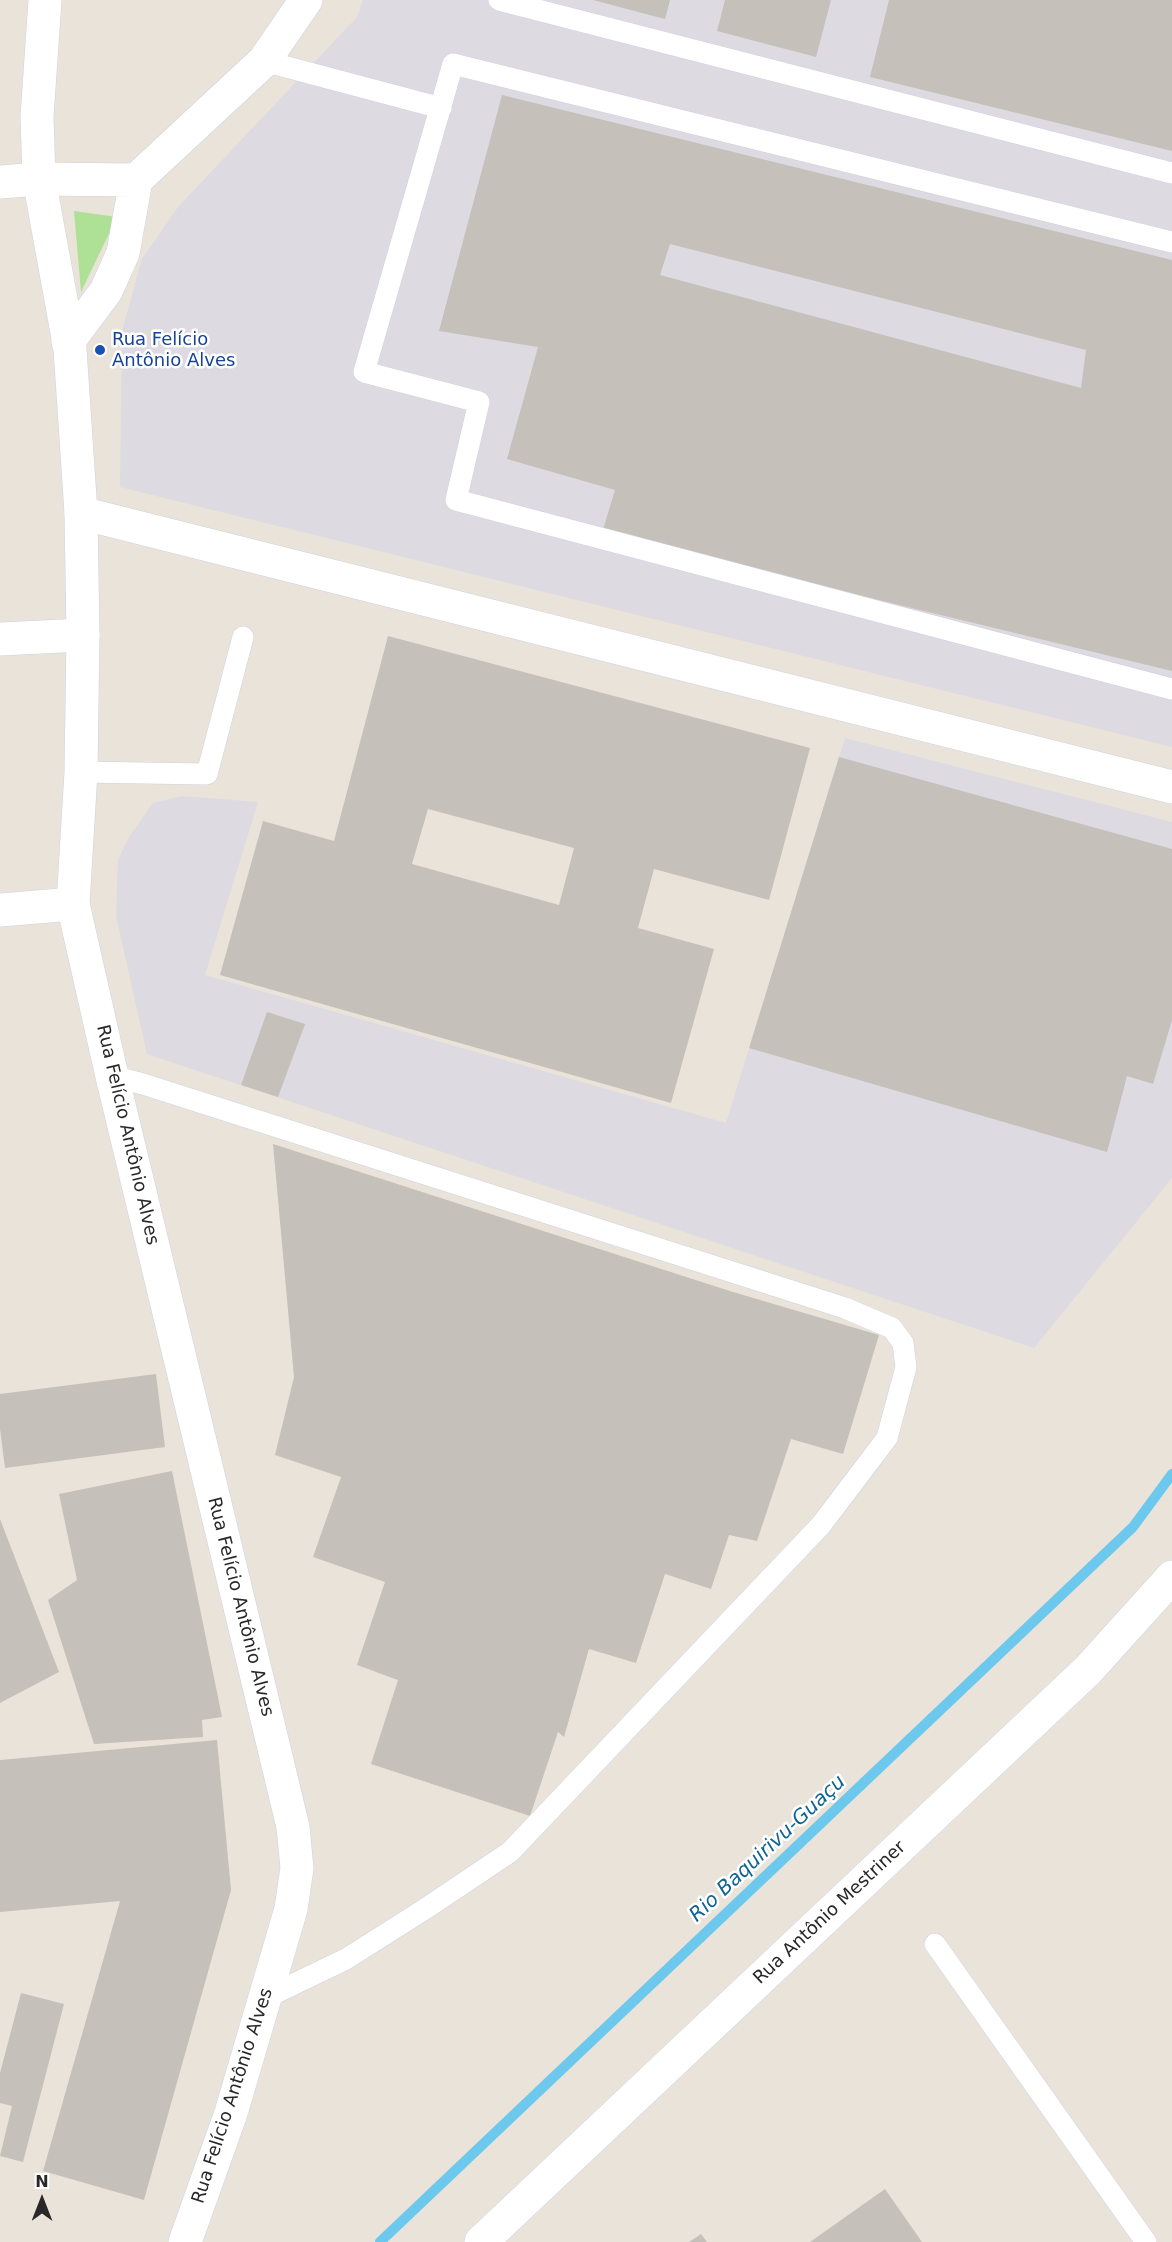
<!DOCTYPE html>
<meta charset="utf-8">
<style>
body{margin:0}
#map{position:relative;width:1172px;height:2242px;overflow:hidden;background:#eae3d9;font-family:"DejaVu Sans",sans-serif}
canvas{display:block}
.north{position:absolute;left:12px;top:2170px;width:60px;height:60px;-webkit-text-stroke:4px #fff;paint-order:stroke;rotate:0deg;font-size:16px;font-weight:700;line-height:24px;text-align:center;color:#282828}
.north::after{content:'';display:block;margin:auto;width:21px;height:27px;background:#282828;clip-path:polygon(50% 0,100% 100%,50% 72%,0 100%)}
</style>
<div id="map">
<canvas width="1172" height="2242"></canvas>
<div class="north">N</div>
</div>
<script>
const ctx = document.querySelector('canvas').getContext('2d');
ctx.lineJoin = 'round';
function fill(path, color) { ctx.fillStyle = color; ctx.fill(path, 'evenodd'); }
const poly = rows => new Path2D(rows.map(r => 'M' + r).join(''));
function stroke(path, color, width, dash) { ctx.strokeStyle = color; ctx.lineWidth = width; ctx.lineCap = dash ? 'butt' : 'round'; ctx.setLineDash(dash || []); ctx.stroke(path); }
function drawText(font, color, halo, rows, align = 'center') {
  ctx.font = font + ' "DejaVu Sans",sans-serif'; ctx.lineWidth = 5; ctx.setLineDash([]); ctx.textBaseline = 'middle'; ctx.strokeStyle = halo; ctx.fillStyle = color; for (const [text, x, y, turn = 0] of rows) {
    ctx.save(); ctx.translate(x, y); ctx.rotate((+turn || 0) * Math.PI / 180); ctx.textAlign = isNaN(turn) ? turn : align; if (halo) ctx.strokeText(text, 0, 0); ctx.fillText(text, 0, 0); ctx.restore();
  }
}
fill(poly([
 [363,0,1172,0,1172,747,120,487,122,331,142,259,178,207,357,17],
 [845,738,1172,822,1172,1178,1034,1348,147,1054,116,916,118,860,129,837,153,803,182,796,258,802,205,975,726,1123]
]), '#dddae2');
fill(poly([
 [74,211,117,217,81,292]
]), '#aee195');
stroke(poly([
 [380,2242,1133,1527,1172,1474]
]), '#6cc8ec', 10);
fill(poly([
 [593,0,670,0,665,19],
 [725,0,831,0,816,57,717,31],
 [889,0,1172,0,1172,151,870,77],
 [502,95,1172,260,1172,671,602,533,615,490,507,459,538,347,439,331],
 [670,244,1086,350,1081,388,660,275],
 [388,636,810,748,769,900,654,869,638,928,714,949,671,1103,220,975,263,821,334,841],
 [428,809,574,848,559,905,412,864],
 [839,757,1172,849,1172,1020,1153,1084,1127,1076,1107,1152,749,1048],
 [267,1012,305,1024,278,1097,241,1085],
 [273,1144,733,1292,879,1335,843,1454,791,1439,757,1541,729,1535,711,1589,665,1574,636,1663,589,1649,564,1737,558,1732,530,1816,371,1764,398,1680,357,1665,385,1582,313,1557,341,1477,275,1455,294,1377],
 [156,1374,165,1447,5,1468,0,1429,0,1394],
 [172,1471,222,1717,202,1720,203,1737,94,1744,48,1600,77,1580,59,1494],
 [0,1519,59,1672,0,1703],
 [217,1740,231,1890,144,2200,43,2171,120,1901,0,1912,0,1760],
 [21,1993,64,2004,23,2162,0,2156,12,2106,0,2103,0,2073],
 [885,2189,922,2242,810,2242],
 [701,2234,707,2242,689,2242]
]), '#c5c0b9');
const lane = poly([
 [499,0,1172,173],
 [264,61,441,108],
 [1172,242,453,64,364,372,479,402,456,500,1172,689],
 [81,772,207,774,243,637],
 [112,1076,143,1084,845,1308,892,1328,903,1343,906,1367,887,1438,821,1525,510,1852,425,1909,346,1959,265,1998],
 [935,1944,1146,2242]
]);
const street = poly([
 [0,182,39,179,136,180,264,61,306,0],
 [68,342,106,291,123,253,136,180],
 [81,513,1172,787],
 [0,639,83,635],
 [0,910,73,904],
 [481,2242,1088,1670,1172,1577]
]);
const secondary = poly([
 [45,0,37,117,39,179,70,349,81,513,83,635,81,772,73,904,112,1076,293,1827,297,1868,291,1909,231,2113,185,2242]
]);
stroke(lane, '#ced2e1', 22);
stroke(street, '#ced2e1', 34);
stroke(secondary, '#ced2e1', 34);
stroke(lane, '#fff', 21);
stroke(street, '#fff', 33);
stroke(secondary, '#fff', 33);
for (const [x, y, r, color] of [
 [100,350,6,"#1a4fb4"]
]) { const dot = new Path2D(); dot.arc(x, y, r, 0, 2 * Math.PI); ctx.fillStyle = color; ctx.fill(dot); stroke(dot, '#fff', 2); }
drawText('18px', '#164399', '#fff', [
 ["Rua Felício",112,340],
 ["Antônio Alves",112,361]
], 'left');
drawText('18px', '#282828', '#fff', [
 ["Rua Felício Antônio Alves",127,1135,77],
 ["Rua Felício Antônio Alves",240,1607,76],
 ["Rua Antônio Mestriner",830,1913,-43],
 ["Rua Felício Antônio Alves",233,2096,-72]
]);
drawText('italic 20px', '#0e6495', '#fff', [
 ["Rio Baquirivu-Guaçu",768,1849,-43]
]);
</script>
